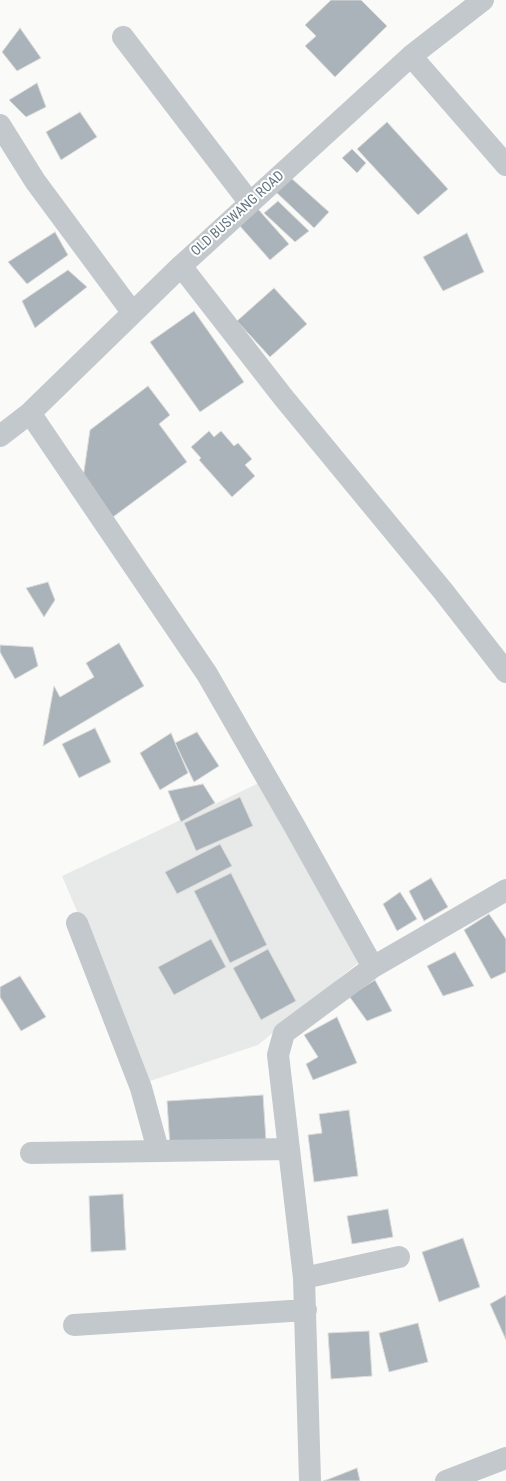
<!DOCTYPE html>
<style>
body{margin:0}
canvas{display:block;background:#fafaf8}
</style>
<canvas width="506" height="1481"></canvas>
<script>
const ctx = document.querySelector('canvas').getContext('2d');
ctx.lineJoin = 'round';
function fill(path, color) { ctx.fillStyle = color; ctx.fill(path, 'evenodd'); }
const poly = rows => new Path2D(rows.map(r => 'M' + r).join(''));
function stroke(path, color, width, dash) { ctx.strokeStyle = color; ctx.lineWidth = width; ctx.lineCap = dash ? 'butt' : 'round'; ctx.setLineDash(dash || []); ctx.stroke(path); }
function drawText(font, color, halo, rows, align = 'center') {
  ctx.font = font + ' "Roboto Condensed",sans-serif'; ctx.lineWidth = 4; ctx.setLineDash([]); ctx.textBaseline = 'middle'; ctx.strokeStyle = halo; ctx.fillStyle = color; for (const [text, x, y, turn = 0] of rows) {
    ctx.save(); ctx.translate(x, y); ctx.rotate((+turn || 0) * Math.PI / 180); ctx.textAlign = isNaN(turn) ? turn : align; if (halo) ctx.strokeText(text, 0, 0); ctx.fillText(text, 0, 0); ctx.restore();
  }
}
fill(poly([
 [259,783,359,962,258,1045,150,1081,62,876]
]), '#e8e9e9');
const building = poly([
 [331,0,361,0,387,26,335,77,305,46,316,36,305,25,331,0],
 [20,28,41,58,17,71,2,52,20,28],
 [37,83,46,107,26,117,9,100,37,83],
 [80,112,97,137,61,160,46,132,80,112],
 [387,122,448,189,418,215,357,149,387,122],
 [352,149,366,163,357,173,342,158,352,149],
 [290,177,329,212,314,228,276,192,290,177],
 [278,201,309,231,295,242,264,213,278,201],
 [258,209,289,244,270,260,239,225,258,209],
 [55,232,68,255,27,284,8,262,55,232],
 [467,233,484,272,443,291,423,257,467,233],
 [68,270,87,287,35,328,22,301,68,270],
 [274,288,307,324,270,357,237,321,274,288],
 [194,311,244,382,200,412,150,342,194,311],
 [148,386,170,415,159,424,187,462,113,517,83,478,90,430,148,386],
 [209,431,214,437,221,431,234,446,238,443,252,459,245,465,255,476,232,497,199,460,201,458,191,447,209,431],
 [48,582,55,600,44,617,26,588,48,582],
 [119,643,144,686,43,746,54,686,60,697,94,677,86,663,119,643],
 [0,645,33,647,38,666,15,679,0,652,0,645],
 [95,728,111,762,79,778,62,744,95,728],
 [197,732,219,766,194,782,175,743,197,732],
 [171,733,188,773,160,790,140,753,171,733],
 [203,784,215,803,181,822,168,791,203,784],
 [240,797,253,826,196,851,184,823,240,797],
 [220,844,232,866,177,894,165,872,220,844],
 [231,873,267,945,230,963,194,891,231,873],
 [431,878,448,907,424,921,409,891,431,878],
 [400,892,417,919,397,931,383,904,400,892],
 [489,914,506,939,506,972,491,979,464,930,489,914],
 [211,939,226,967,174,995,158,967,211,939],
 [268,949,296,1001,261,1020,233,968,268,949],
 [455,952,474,986,443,996,427,966,455,952],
 [20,976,46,1017,21,1031,0,997,0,987,20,976],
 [375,980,392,1011,367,1021,349,996,375,980],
 [337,1017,357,1063,313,1080,306,1064,318,1057,304,1035,337,1017],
 [263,1095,266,1141,170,1147,167,1101,263,1095],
 [349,1110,358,1176,314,1182,308,1135,322,1133,319,1114,349,1110],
 [123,1194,126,1250,91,1252,89,1196,123,1194],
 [388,1209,393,1237,352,1244,347,1216,388,1209],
 [463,1238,480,1287,439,1302,422,1252,463,1238],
 [506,1295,506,1340,490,1304,506,1295],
 [418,1323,428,1362,389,1372,379,1333,418,1323],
 [369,1331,372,1376,331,1379,328,1333,369,1331],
 [357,1468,360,1481,323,1481,329,1479,357,1468]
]);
fill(building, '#aab3b9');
stroke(building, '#dcdcda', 1);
stroke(poly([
 [123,37,250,203],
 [411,56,506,165],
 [0,125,35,181,132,312],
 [181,266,283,397,443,591,506,672],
 [30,413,207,674,295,827,373,967],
 [0,436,30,413,181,266,411,56,483,0],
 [77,923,141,1088,158,1150],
 [31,1153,289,1149],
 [304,1278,399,1257],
 [74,1325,306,1310],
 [310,1481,304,1278,278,1055,284,1033,373,967,506,890],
 [446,1481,506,1458]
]), '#c3c8cc', 22);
drawText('14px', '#657683', '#fff', [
 ["OLD BUSWANG ROAD",238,214,-42]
]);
</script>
